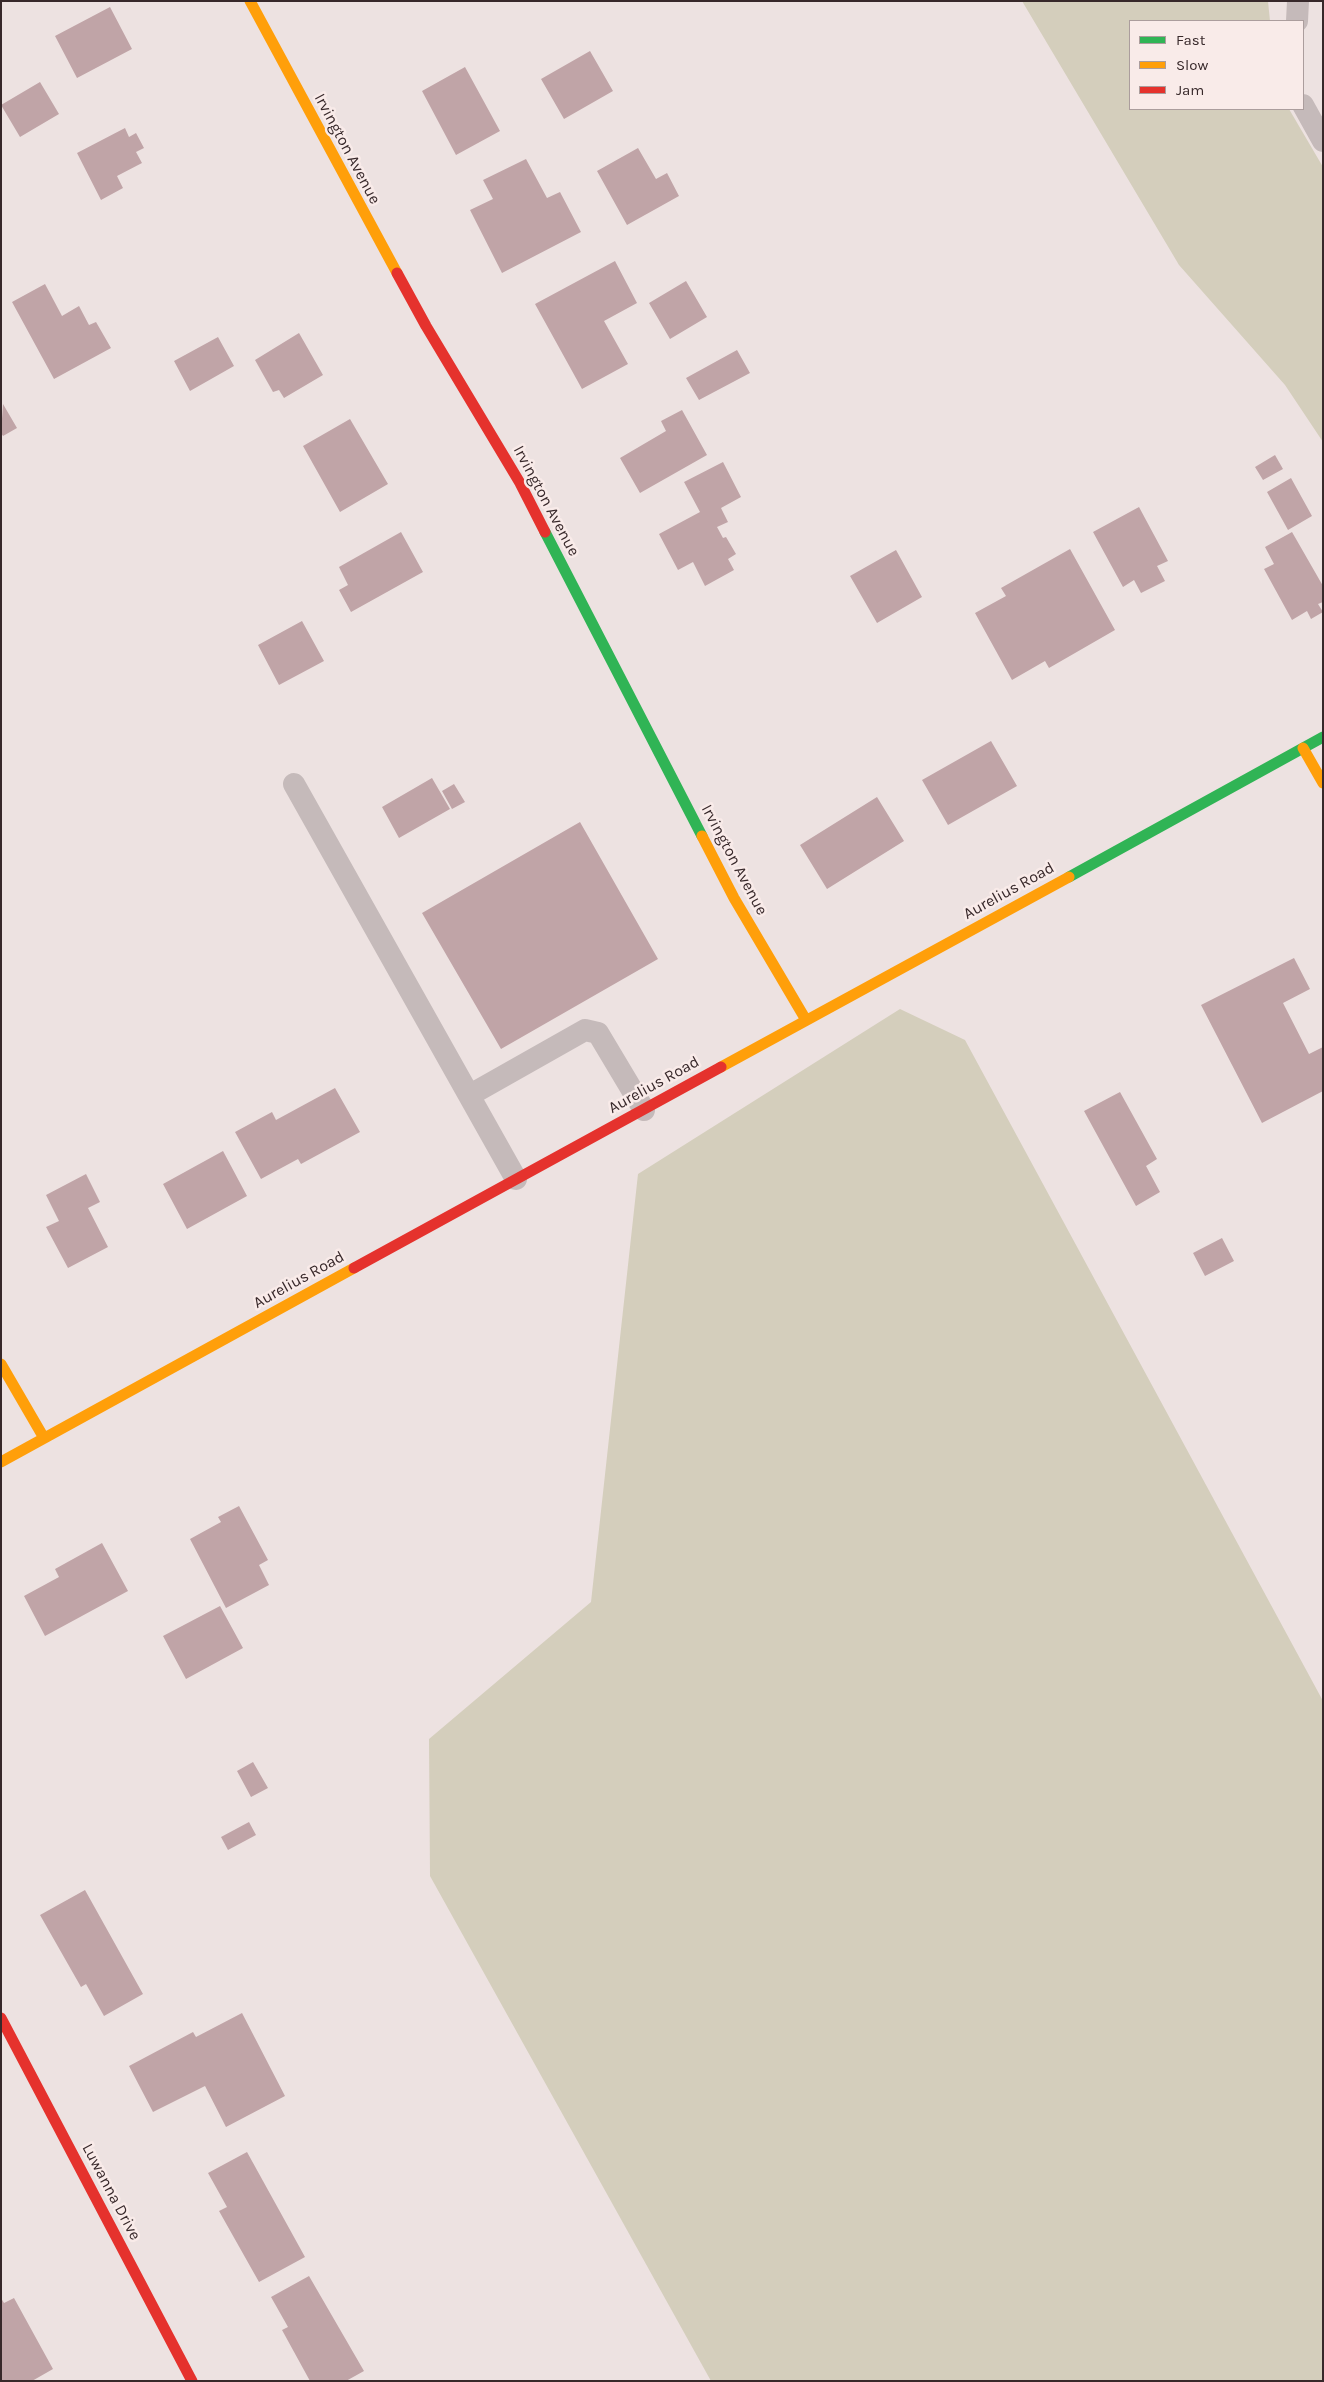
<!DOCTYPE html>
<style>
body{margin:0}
#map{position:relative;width:1324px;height:2382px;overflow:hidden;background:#ede2e1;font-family:Karla,sans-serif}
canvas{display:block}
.frame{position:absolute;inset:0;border:2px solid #37282a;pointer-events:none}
.legend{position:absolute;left:1129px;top:20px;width:175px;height:90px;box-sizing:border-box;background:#f9ebe9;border:1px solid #ab9d9d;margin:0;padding:6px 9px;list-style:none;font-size:15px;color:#37282a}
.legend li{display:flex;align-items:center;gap:10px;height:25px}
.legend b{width:25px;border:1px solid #ab9d9d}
</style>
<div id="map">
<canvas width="1324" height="2382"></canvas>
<div class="frame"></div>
<ul class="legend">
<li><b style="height:6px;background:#30b455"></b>Fast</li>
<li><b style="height:6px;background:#ff9f0a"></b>Slow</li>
<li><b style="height:6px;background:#e5322d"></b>Jam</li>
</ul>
</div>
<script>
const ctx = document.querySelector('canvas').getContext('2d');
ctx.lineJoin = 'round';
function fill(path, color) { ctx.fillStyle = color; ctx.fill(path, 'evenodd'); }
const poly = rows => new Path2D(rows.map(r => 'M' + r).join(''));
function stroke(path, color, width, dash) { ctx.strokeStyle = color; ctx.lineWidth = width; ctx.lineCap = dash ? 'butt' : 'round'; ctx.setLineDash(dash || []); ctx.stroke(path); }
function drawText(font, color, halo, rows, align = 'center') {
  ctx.font = font + ' Karla,sans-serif'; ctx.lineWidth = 5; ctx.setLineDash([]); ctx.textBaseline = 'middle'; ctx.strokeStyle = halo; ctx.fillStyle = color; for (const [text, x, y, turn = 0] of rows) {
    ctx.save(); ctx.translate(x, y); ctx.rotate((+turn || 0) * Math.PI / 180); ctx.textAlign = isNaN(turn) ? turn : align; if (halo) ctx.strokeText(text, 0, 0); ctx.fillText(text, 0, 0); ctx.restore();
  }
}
fill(poly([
 [1022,1,1268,1,1270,21,1130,21,1130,109,1289,109,1323,167,1323,442,1285,385,1179,265],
 [900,1009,965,1040,1323,1701,1323,2381,711,2381,430,1876,429,1739,591,1602,638,1174]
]), '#d4cebc');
fill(poly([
 [110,7,132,49,77,78,55,36],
 [590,51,613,91,564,119,541,79],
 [465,67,500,131,456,155,422,91],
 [40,82,59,114,20,137,1,105],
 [125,128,129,137,136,133,144,148,136,152,142,163,117,176,123,188,101,200,77,153],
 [638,148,656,179,667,173,679,196,627,225,597,171],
 [526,159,547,198,560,192,581,232,502,273,470,210,493,199,483,180],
 [615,261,637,303,604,321,628,364,582,389,535,304],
 [686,281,707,317,670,339,649,303],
 [45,284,62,316,79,306,89,325,96,322,111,348,54,379,12,302],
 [299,333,323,375,284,398,279,390,273,392,255,360],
 [218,337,234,366,190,391,174,361],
 [737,350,750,373,699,400,686,378],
 [3,404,17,428,3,436,1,433],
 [682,410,707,455,640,493,620,458,666,431,661,421],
 [350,419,388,484,340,512,303,446],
 [1275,455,1283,469,1263,480,1255,467],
 [723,462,741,497,721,508,728,522,717,527,723,538,726,537,736,554,728,559,734,570,705,586,693,562,678,570,659,534,700,512,684,482],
 [1291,478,1312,516,1288,530,1267,492],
 [1139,507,1168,561,1157,566,1165,581,1141,593,1134,580,1123,587,1093,532],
 [401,532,423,572,351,612,339,590,348,585,339,567],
 [1292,532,1323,586,1323,602,1318,604,1323,612,1311,619,1307,611,1292,620,1264,569,1274,564,1265,547],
 [1070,549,1115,630,1049,668,1045,661,1012,680,975,613,1006,596,1001,588],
 [896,550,922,597,877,623,850,576],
 [302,621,324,661,279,685,258,645],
 [991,741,1017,786,948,825,922,780],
 [432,778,450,809,399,838,382,807],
 [454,784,465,802,452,809,442,791],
 [877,797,904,841,827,889,800,845],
 [580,822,658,959,501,1049,422,913],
 [1294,958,1310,989,1283,1003,1309,1054,1323,1047,1323,1091,1262,1123,1201,1005],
 [335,1088,360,1132,301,1164,298,1159,261,1179,235,1132,272,1112,276,1120],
 [1120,1092,1157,1159,1146,1166,1160,1192,1136,1206,1084,1111],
 [223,1151,247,1196,187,1229,163,1184],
 [86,1174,100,1202,88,1208,108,1247,68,1268,46,1227,59,1221,46,1195],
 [1222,1238,1234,1261,1205,1276,1193,1253],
 [239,1506,268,1560,259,1565,269,1585,226,1608,190,1539,221,1522,218,1517],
 [102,1543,128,1591,45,1636,24,1596,59,1577,55,1569],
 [220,1606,243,1648,186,1679,163,1636],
 [253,1762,268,1788,251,1797,237,1771],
 [249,1822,256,1835,228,1850,221,1837],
 [85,1890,143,1994,104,2016,86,1984,81,1987,40,1915],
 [242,2013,285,2096,226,2127,205,2086,153,2112,129,2066,193,2032,196,2037],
 [247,2152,305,2257,259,2282,219,2211,227,2207,208,2173],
 [309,2276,364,2371,346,2381,310,2381,282,2330,288,2327,271,2297],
 [1,2298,4,2303,14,2298,53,2369,32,2381,1,2381]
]), '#c0a4a7');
stroke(poly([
 [1297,21,1298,1],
 [1303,105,1323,141],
 [294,784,516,1179],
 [470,1095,585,1030,598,1033,644,1110]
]), '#c5baba', 22);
stroke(poly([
 [545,532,702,836],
 [1069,877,1323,737]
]), '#30b455', 11);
stroke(poly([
 [250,1,397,273],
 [1303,748,1323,783],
 [702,836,734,898,806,1020],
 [721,1067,1069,877],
 [1,1364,44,1438],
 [1,1462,354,1268]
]), '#ff9f0a', 11);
stroke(poly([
 [397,273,426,326,520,483,545,532],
 [354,1268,721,1067],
 [1,2018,192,2381]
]), '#e5322d', 11);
drawText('16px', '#37282a', '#f9ebe9', [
 ["Irvington Avenue",347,149,62],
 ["Irvington Avenue",546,501,62],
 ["Irvington Avenue",734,860,62],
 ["Aurelius Road",1009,891,-29],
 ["Aurelius Road",654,1085,-29],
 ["Aurelius Road",299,1280,-29],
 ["Luwanna Drive",111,2192,62]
]);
</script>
